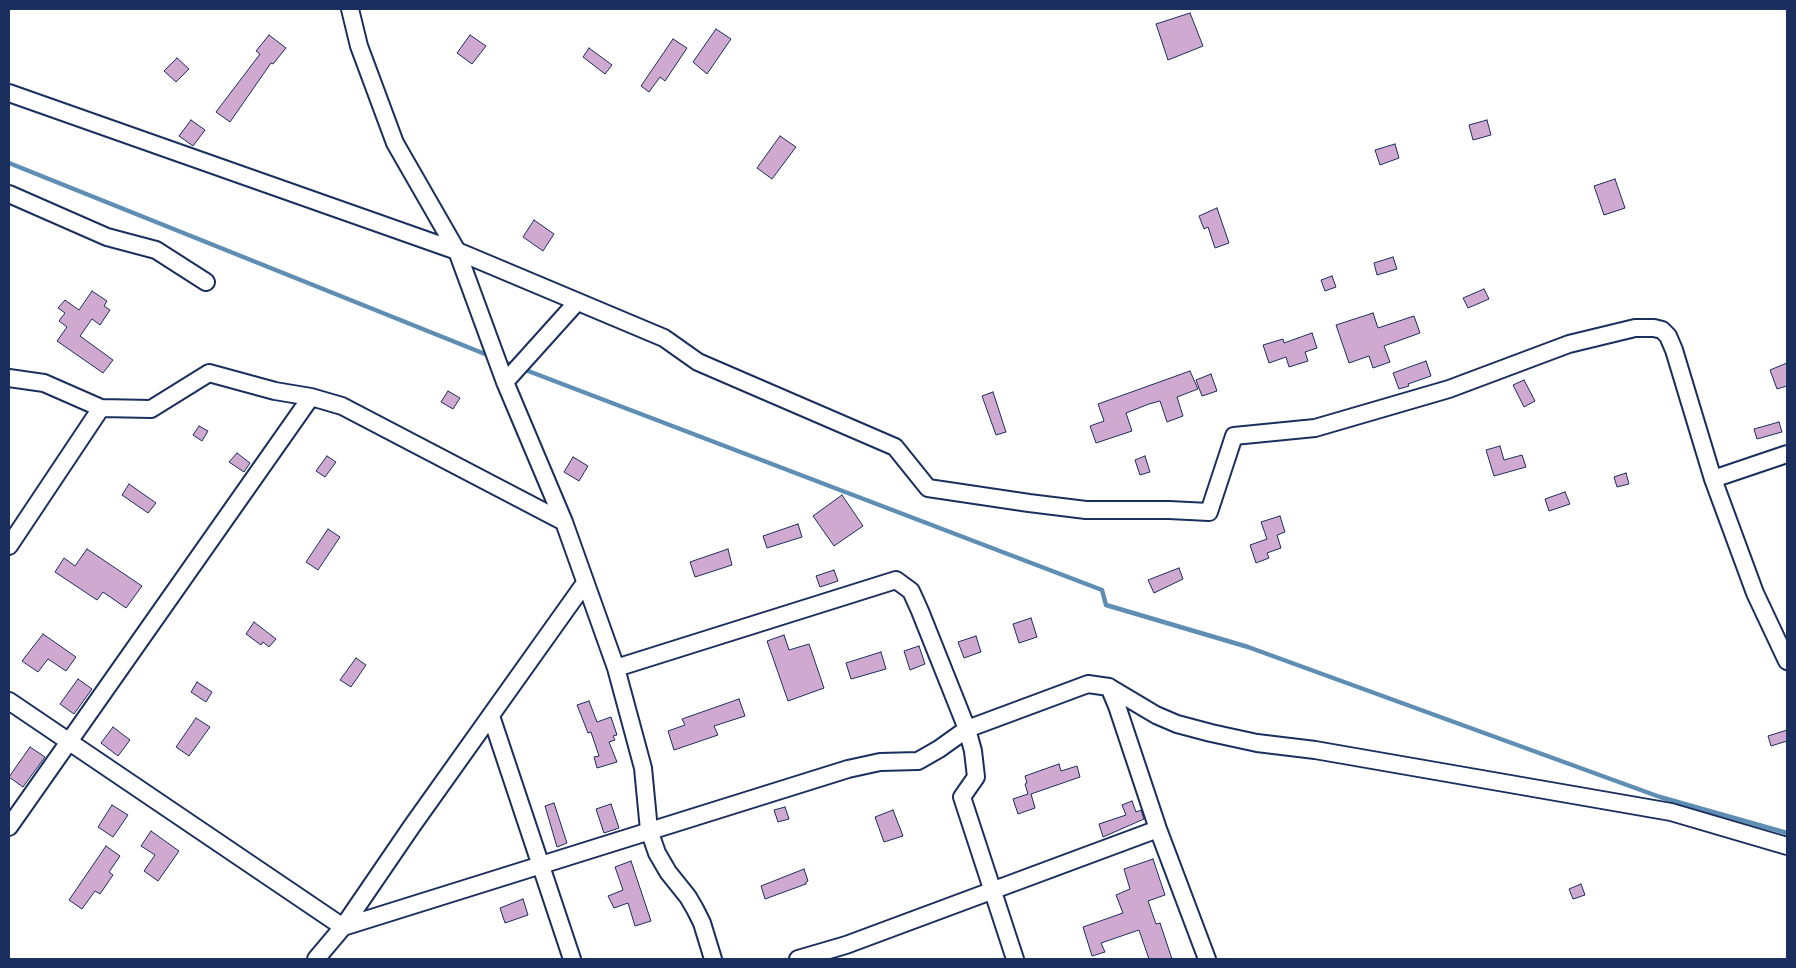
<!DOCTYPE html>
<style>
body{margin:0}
#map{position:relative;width:1796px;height:968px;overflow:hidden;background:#fff;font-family:Mali,sans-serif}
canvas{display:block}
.frame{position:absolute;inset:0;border:10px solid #1b2f5e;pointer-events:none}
</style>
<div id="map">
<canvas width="1796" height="968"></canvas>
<div class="frame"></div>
</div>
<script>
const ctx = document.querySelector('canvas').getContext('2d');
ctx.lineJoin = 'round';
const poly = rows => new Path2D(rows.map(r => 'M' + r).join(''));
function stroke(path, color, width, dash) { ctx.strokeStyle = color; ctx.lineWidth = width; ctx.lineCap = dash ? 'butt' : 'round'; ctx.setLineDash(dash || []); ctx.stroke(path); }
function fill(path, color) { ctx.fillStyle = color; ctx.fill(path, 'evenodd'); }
stroke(poly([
 [9,163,490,356],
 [502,361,1102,590,1106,605,1248,647,1660,797,1787,833]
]), '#5f8eb4', 4.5);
const building = poly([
 [1190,13,1203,46,1168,60,1156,24,1190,13],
 [716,29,731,39,707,74,693,62,716,29],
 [269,35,286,48,273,64,271,63,230,122,216,112,260,54,256,51,269,35],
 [470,35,486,46,472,64,457,53,470,35],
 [673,39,687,48,665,81,660,77,649,92,641,86,673,39],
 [589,48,612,65,605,74,583,57,589,48],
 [177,58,189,69,176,82,164,71,177,58],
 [191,120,205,130,193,146,179,136,191,120],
 [1487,120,1491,135,1473,140,1469,125,1487,120],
 [780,136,796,147,772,179,757,168,780,136],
 [1395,144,1399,158,1380,165,1375,150,1395,144],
 [1615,179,1625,208,1604,215,1594,186,1615,179],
 [1217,208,1229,243,1215,248,1208,227,1204,229,1199,216,1217,208],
 [534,220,554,234,543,251,523,237,534,220],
 [1393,257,1397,269,1377,275,1374,263,1393,257],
 [1332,276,1336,287,1325,291,1321,280,1332,276],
 [1484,289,1489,299,1468,308,1463,298,1484,289],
 [92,291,107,301,104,306,110,310,100,325,92,319,80,336,113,360,103,373,57,341,67,327,59,321,65,313,58,308,65,300,79,310,92,291],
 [1373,313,1378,328,1414,316,1420,333,1384,346,1390,362,1373,368,1369,356,1349,363,1336,325,1373,313],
 [1312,333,1317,348,1305,352,1308,361,1289,367,1286,357,1269,363,1263,345,1283,339,1284,343,1312,333],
 [1426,361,1431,376,1408,384,1409,386,1399,389,1393,373,1426,361],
 [1787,363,1787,386,1777,389,1770,370,1787,363],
 [1190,371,1198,389,1177,397,1183,416,1167,422,1160,401,1149,404,1126,413,1132,431,1096,443,1090,426,1104,421,1098,404,1190,371],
 [1211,374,1217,391,1202,396,1196,380,1211,374],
 [1524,380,1535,401,1524,407,1513,385,1524,380],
 [448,391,460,398,453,409,441,402,448,391],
 [993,392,1006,432,996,435,982,396,993,392],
 [1779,422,1782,432,1757,439,1754,429,1779,422],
 [199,426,208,431,202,441,193,435,199,426],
 [1500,446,1504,460,1522,455,1526,467,1494,476,1486,450,1500,446],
 [237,453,250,463,244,472,229,462,237,453],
 [327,456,336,462,325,477,316,471,327,456],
 [1145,456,1150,472,1140,475,1135,460,1145,456],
 [573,457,588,466,579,481,564,472,573,457],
 [1626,473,1629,484,1617,487,1614,477,1626,473],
 [129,484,156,503,148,513,122,495,129,484],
 [1565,492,1570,504,1549,511,1545,499,1565,492],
 [842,495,863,526,834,546,813,516,842,495],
 [1280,516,1285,532,1277,535,1281,548,1267,553,1269,558,1256,563,1250,545,1267,539,1261,522,1280,516],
 [798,524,802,537,767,548,763,536,798,524],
 [328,529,340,537,318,570,306,562,328,529],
 [87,549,142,586,126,608,103,592,97,600,55,572,64,558,75,566,87,549],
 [728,549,732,565,695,577,690,562,728,549],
 [1179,568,1183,579,1154,593,1148,580,1179,568],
 [834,570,838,581,820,587,816,576,834,570],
 [1031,618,1037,637,1019,643,1013,624,1031,618],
 [254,622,276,639,269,647,263,642,261,645,246,634,254,622],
 [43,634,76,657,66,671,48,659,38,672,22,661,43,634],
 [784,635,789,650,809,644,824,688,788,701,767,641,784,635],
 [976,636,981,652,964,658,958,642,976,636],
 [919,646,925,664,910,670,904,651,919,646],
 [881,652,886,669,851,679,846,663,881,652],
 [356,658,366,665,351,687,340,680,356,658],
 [78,679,92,689,74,714,60,704,78,679],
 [197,682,212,692,206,702,191,692,197,682],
 [739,699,745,716,714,726,718,735,674,750,668,731,685,725,682,719,739,699],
 [589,701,597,722,611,717,617,735,613,736,615,740,609,742,617,762,597,768,594,757,599,756,591,732,588,733,577,705,589,701],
 [196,718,210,727,189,756,176,747,196,718],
 [113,727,130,740,118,756,101,743,113,727],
 [1787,730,1787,741,1771,746,1768,736,1787,730],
 [30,747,45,757,23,787,9,777,30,747],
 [1059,764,1061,771,1077,766,1080,777,1031,794,1035,808,1018,814,1013,799,1028,794,1025,784,1027,783,1025,776,1059,764],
 [1132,801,1136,812,1141,810,1144,819,1103,837,1099,824,1126,815,1122,805,1132,801],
 [554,803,567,843,557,847,545,806,554,803],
 [611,804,619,828,604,833,596,809,611,804],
 [112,805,128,815,113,837,98,827,112,805],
 [785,807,789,819,778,822,774,810,785,807],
 [893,810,903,836,884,842,875,817,893,810],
 [151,831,179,851,158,881,144,871,155,855,141,846,151,831],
 [106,846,120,856,109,872,113,875,100,894,95,891,82,909,69,900,106,846],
 [1153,859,1165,895,1148,901,1156,924,1160,923,1172,959,1149,959,1139,930,1101,943,1105,952,1092,956,1083,927,1123,913,1116,895,1130,889,1124,869,1153,859],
 [631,861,651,921,635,926,628,903,614,908,608,896,623,890,615,867,631,861],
 [804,869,808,881,806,882,806,884,765,899,761,886,804,869],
 [1581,884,1585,895,1573,899,1569,889,1581,884],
 [523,899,528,915,505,923,500,908,523,899]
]);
fill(building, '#d0a9d0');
stroke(building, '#1b2f5e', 1);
const street = poly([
 [350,9,359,46,395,143,457,251,505,382,564,522,616,668,643,768,649,830,657,853,668,872,688,897,695,909,702,923,713,959],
 [9,93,457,251,664,338,698,362,895,447,928,488,1029,503,1086,510,1169,510,1209,512,1234,436,1315,428,1449,389,1569,344,1635,328,1654,328,1662,330,1668,336,1674,350,1713,479,1755,593,1787,661],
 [9,194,107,237,156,250,206,282],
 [9,378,44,383,101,408,151,409,209,373,275,391,311,397,342,406,564,522],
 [505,382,577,302],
 [1713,479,1787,454],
 [9,546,101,408],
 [616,668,896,580,911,591,920,611,967,729,973,751,976,777,962,797,1015,959],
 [1109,687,1156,715,1177,724,1211,733,1257,743,1315,750,1671,812,1787,846],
 [9,701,343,927,848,769,880,762,918,761,939,749,967,729,1088,684,1109,687,1117,706,1158,829,1207,959],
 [491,716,572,959],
 [9,827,311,397],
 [316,959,343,927,412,826,585,583],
 [798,959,846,945,1158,829]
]);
stroke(street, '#1b2f5e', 20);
stroke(street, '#fff', 16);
</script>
